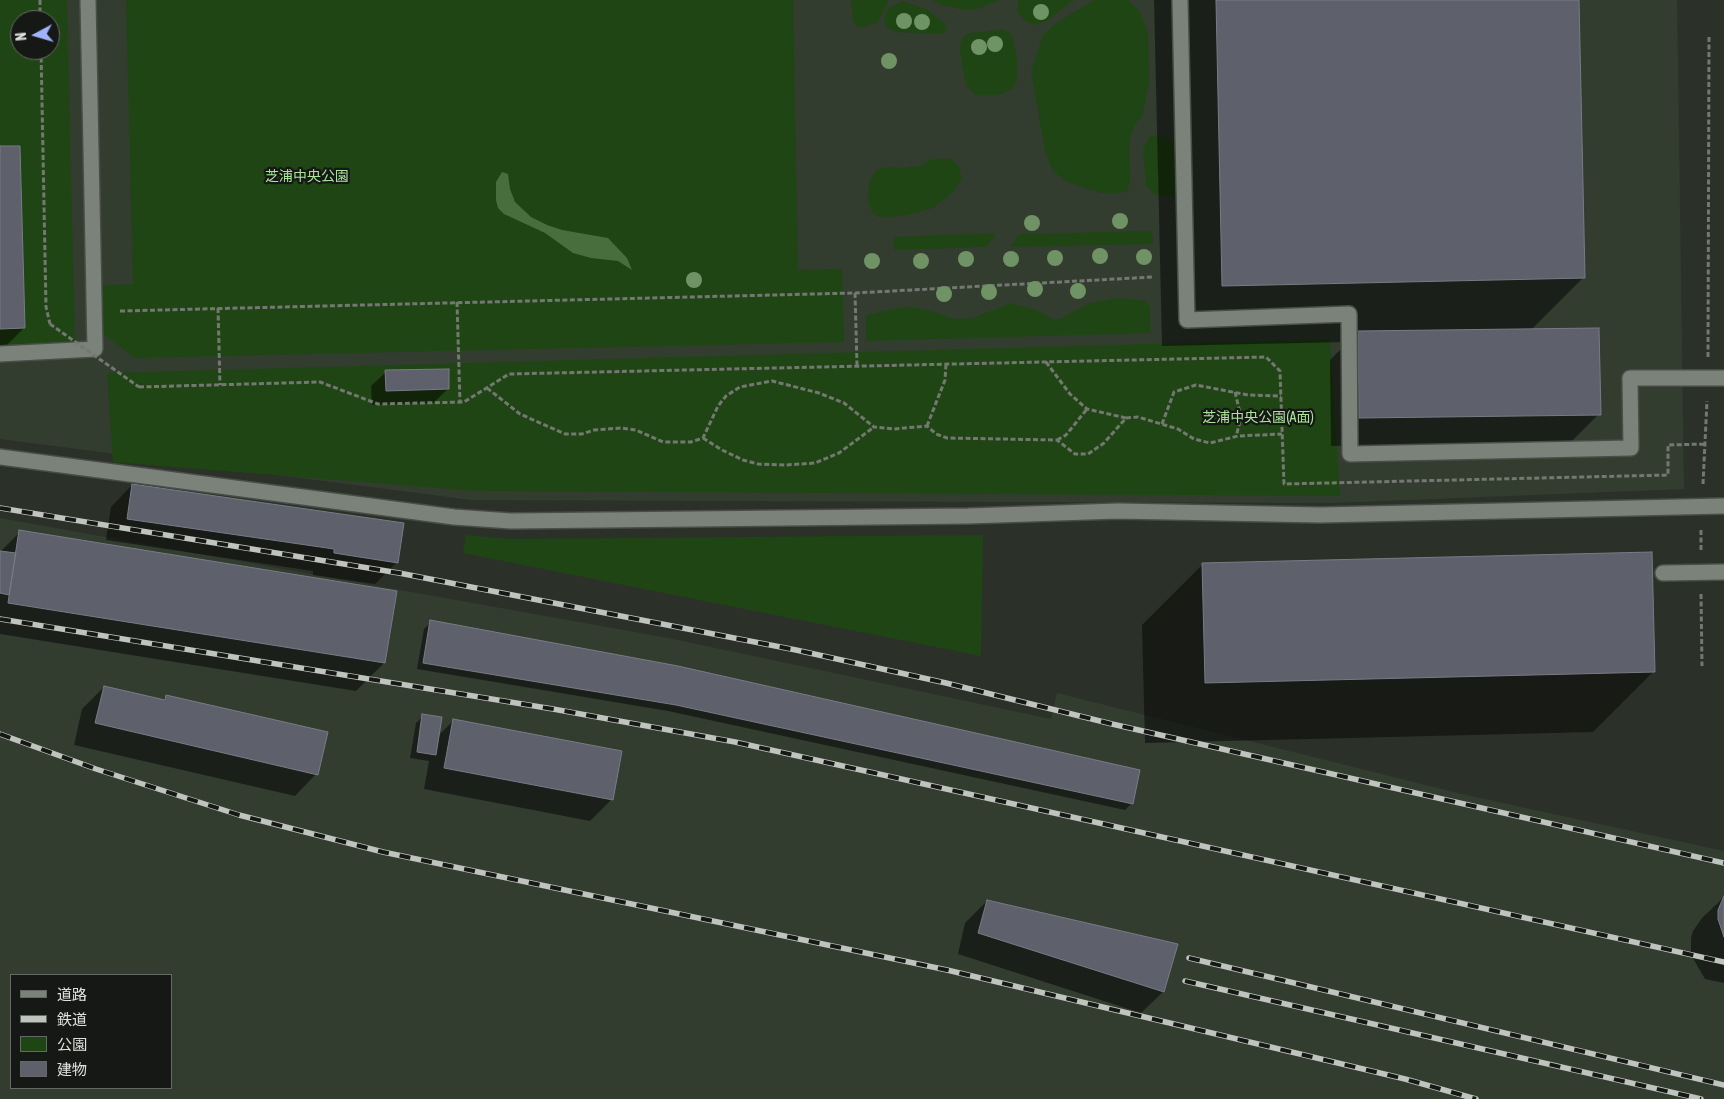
<!DOCTYPE html>
<meta charset="utf-8">
<style>
body{margin:0}
#map{position:relative;width:1724px;height:1099px;overflow:hidden;background:#2b3129;font-family:"Asap Condensed","Noto Sans JP",sans-serif}
canvas{display:block}
.legend{position:absolute;left:10px;top:974px;width:162px;height:115px;box-sizing:border-box;background:#151815;border:1px solid #656965;margin:0;padding:6px 9px;list-style:none;font-size:15px;color:#dee2dc}
.legend li{display:flex;align-items:center;gap:10px;height:25px}
.legend b{width:25px;border:1px solid #656965}
.north{position:absolute;left:10px;top:10px;width:50px;height:50px;box-sizing:border-box;background:#151815;border:1px solid #656965;border-radius:50%;rotate:264deg;font-size:14px;font-weight:700;line-height:20px;text-align:center;color:#dee2dc}
.north::after{content:'';display:block;margin:auto;width:18px;height:22px;background:#a1b3fd;clip-path:polygon(50% 0,100% 100%,50% 72%,0 100%)}
</style>
<div id="map">
<canvas width="1724" height="1099"></canvas>
<ul class="legend">
<li><b style="height:6px;background:#7b8279"></b>道路</li>
<li><b style="height:6px;background:#c0c4be"></b>鉄道</li>
<li><b style="height:14px;background:#204514"></b>公園</li>
<li><b style="height:14px;background:#5e616b"></b>建物</li>
</ul>
<div class="north">N</div>
</div>
<script>
const ctx = document.querySelector('canvas').getContext('2d');
ctx.lineJoin = 'round';
function fill(path, color) { ctx.fillStyle = color; ctx.fill(path, 'evenodd'); }
const poly = rows => new Path2D(rows.map(r => 'M' + r).join(''));
function stroke(path, color, width, dash) { ctx.strokeStyle = color; ctx.lineWidth = width; ctx.lineCap = dash ? 'butt' : 'round'; ctx.setLineDash(dash || []); ctx.stroke(path); }
function drawText(font, color, halo, rows, align = 'center') {
  ctx.font = font + ' "Asap Condensed","Noto Sans JP",sans-serif'; ctx.lineWidth = 4.5; ctx.setLineDash([]); ctx.textBaseline = 'middle'; ctx.strokeStyle = halo; ctx.fillStyle = color; for (const [text, x, y, turn = 0] of rows) {
    ctx.save(); ctx.translate(x, y); ctx.rotate((+turn || 0) * Math.PI / 180); ctx.textAlign = isNaN(turn) ? turn : align; if (halo) ctx.strokeText(text, 0, 0); ctx.fillText(text, 0, 0); ctx.restore();
  }
}
fill(poly([
 [0,0,1677,0,1684,489,1333,503,471,500,0,439],
 [20,20,50,20,50,50,20,50],
 [0,518,673,639,1051,719,1057,693,1466,795,1724,851,1724,1099,0,1099],
 [11,975,171,975,171,1088,11,1088]
]), '#323d2f');
fill(poly([
 [0,0,67,0,75,351,0,353],
 [20,20,50,20,50,50,20,50],
 [126,0,793,0,798,270,842,269,844,342,135,358,91,325,88,286,133,284],
 [851,0,888,0,888,3,878,22,861,28,856,26,853,19],
 [932,0,999,0,975,10,967,10,941,5],
 [1018,0,1074,0,1045,22,1034,25,1025,21,1017,11],
 [1094,0,1128,0,1140,12,1148,33,1149,83,1142,117,1135,124,1129,141,1130,182,1127,191,1120,193,1101,193,1082,187,1065,181,1052,170,1045,151,1031,72,1043,35,1055,24],
 [902,1,926,9,945,23,947,29,944,34,896,32,886,27,884,17,888,9],
 [1003,29,1012,35,1017,58,1017,81,1011,90,998,95,976,95,966,86,960,51,961,41,966,34],
 [1150,136,1159,136,1176,143,1178,198,1154,194,1146,185,1143,150],
 [944,158,951,159,959,166,962,179,953,192,933,208,912,214,892,217,880,217,873,214,868,202,869,181,876,170,887,167,901,168,919,166,930,160],
 [1152,231,1153,244,1009,247,1020,234],
 [996,233,987,247,894,250,893,237],
 [1119,298,1146,301,1150,307,1150,333,866,341,866,315,899,308,913,307,931,311,951,318,959,319,973,318,1011,303,1036,310,1053,319,1060,319,1089,303],
 [1330,339,1340,496,477,491,113,462,107,373],
 [466,535,508,539,983,535,981,656,463,553]
]), '#204514');
fill(poly([
 [502,172,508,174,510,189,515,202,531,217,547,225,562,230,608,238,627,258,632,270,618,261,591,258,573,253,545,233,504,214,498,208,496,200,496,182]
]), '#476e3c');
fill(poly([
 [1154,0,1578,0,1584,277,1531,330,1599,414,1571,442,1331,446,1330,360,1348,342,1162,346],
 [0,148,24,328,0,352],
 [386,372,448,389,433,403,372,405,371,386],
 [132,485,397,562,375,584,313,575,313,571,106,540,111,507],
 [20,532,384,663,356,691,0,634,0,552],
 [1203,564,1654,671,1593,732,1145,743,1142,625],
 [431,622,1132,803,1125,810,668,711,417,669,424,629],
 [104,687,162,701,166,696,316,774,295,796,74,745,82,709],
 [423,716,438,736,454,720,612,799,590,821,424,789,429,761,410,758,416,723],
 [1724,897,1724,983,1705,979,1691,955,1691,938,1693,931,1702,918],
 [987,901,1176,945,1163,992,1141,1013,958,954,965,923]
]), '#0007');
const building = poly([
 [1216,0,1579,0,1585,278,1222,286,1216,0],
 [0,146,20,146,25,328,0,329,0,146],
 [1599,328,1601,415,1359,418,1358,331,1599,328],
 [449,369,449,389,386,391,385,370,449,369],
 [132,484,404,523,398,563,334,553,334,549,127,519,132,484],
 [19,530,397,591,385,663,8,603,19,530],
 [0,551,16,553,9,595,0,593,0,551],
 [1652,552,1655,672,1205,683,1202,563,1652,552],
 [430,620,678,666,1140,770,1133,804,676,705,423,663,430,620],
 [104,686,165,700,166,695,328,732,318,775,95,723,104,686],
 [422,714,442,717,436,755,417,752,422,714],
 [453,719,622,751,613,800,444,768,453,719],
 [1724,896,1724,937,1718,919,1718,910,1724,896],
 [987,900,1178,944,1164,992,978,933,987,900]
]);
fill(building, '#5e616b');
stroke(building, '#787b86', 1);
const service = poly([
 [1180,0,1187,320,1349,314,1350,454,1631,448,1630,378,1724,378],
 [0,354,95,349,88,0],
 [1663,573,1724,572]
]);
const minor = poly([
 [0,457,454,517,511,521,968,516,1118,511,1321,515,1724,506]
]);
stroke(service, '#484d47', 18);
stroke(minor, '#484d47', 18);
stroke(poly([
 [40,0,40,20],
 [41,50,46,307,50,324],
 [855,293,857,365],
 [457,302,460,403],
 [218,308,220,385],
 [120,311,855,293,1153,277],
 [1708,357,1709,36],
 [1046,362,1070,394,1087,409,1126,418],
 [139,387,320,382,378,404,464,402,509,374,1266,357,1280,371,1284,484,1668,475,1668,445,1705,444],
 [487,388,520,414,565,434,582,434,594,430,621,428,636,430,663,442,691,442,703,438,718,406,726,396,740,387,772,381,819,393,844,403,874,427,894,429,927,426,936,434,947,438,1057,440,1075,454,1088,454,1104,443,1126,418,1138,417,1178,429,1194,439,1210,443,1238,436,1282,434],
 [1235,392,1241,417,1236,437],
 [1162,424,1174,392,1196,385,1248,395,1281,396],
 [927,426,945,380,946,364],
 [703,438,722,450,743,460,758,464,786,465,815,463,839,453,874,427],
 [1057,440,1066,435,1087,409],
 [1703,484,1707,401],
 [1701,550,1701,529],
 [1701,594,1702,666]
]), '#737871', 3, [5, 2.5]);
stroke(service, '#7b8279', 15);
stroke(minor, '#7b8279', 15);
const rail = poly([
 [0,508,399,573,796,650,946,683,1112,724,1724,863],
 [0,619,553,709,735,742,1724,962],
 [0,734,96,769,239,815,383,852,947,970,1405,1079,1476,1099],
 [1189,958,1724,1085],
 [1185,981,1701,1099]
]);
stroke(rail, '#c0c4be', 5.5);
stroke(rail, '#151815', 4, [11]);
stroke(poly([
 [50,324,139,387]
]), '#737871', 3, [5, 2.5]);
ctx.fillStyle = '#709366';
for (const [x, y] of [
 [1041,12],
 [904,21],
 [922,22],
 [995,44],
 [979,47],
 [889,61],
 [1120,221],
 [1032,223],
 [1100,256],
 [1144,257],
 [1055,258],
 [966,259],
 [1011,259],
 [872,261],
 [921,261],
 [694,280],
 [1035,289],
 [1078,291],
 [989,292],
 [944,294]
]) { ctx.beginPath(); ctx.arc(x, y, 8, 0, 2 * Math.PI); ctx.fill(); }
drawText('14px', '#a9e498', '#151815', [
 ["芝浦中央公園",307,177],
 ["芝浦中央公園(A面)",1258,418]
]);
</script>
